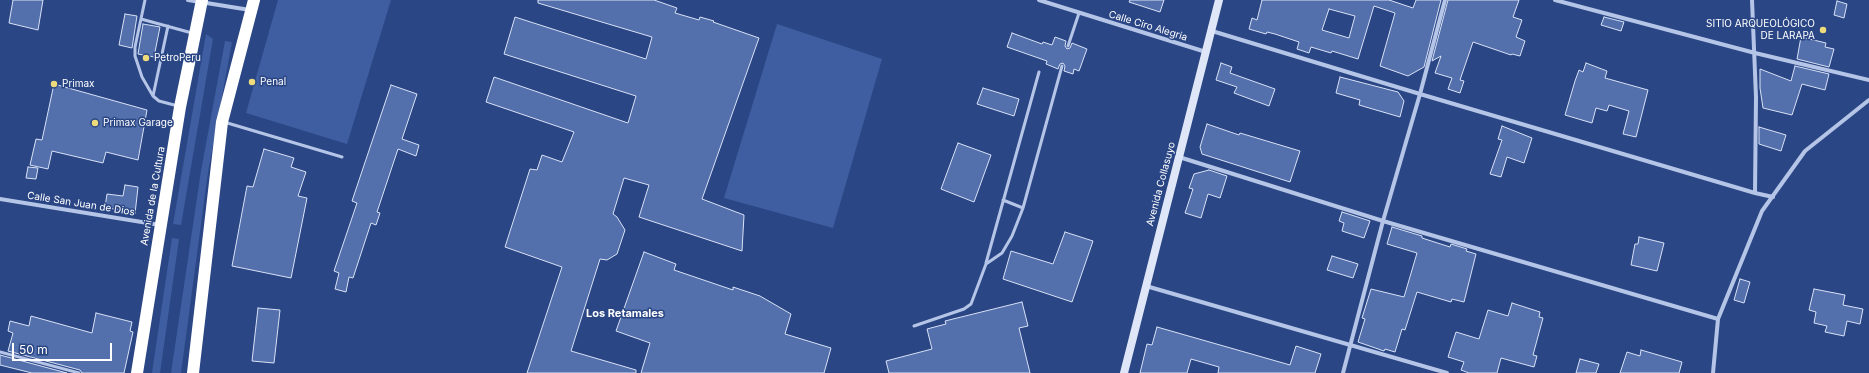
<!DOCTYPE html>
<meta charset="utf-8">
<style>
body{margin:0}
#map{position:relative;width:1869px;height:373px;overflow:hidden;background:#2a4685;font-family:Inter,sans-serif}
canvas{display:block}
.scale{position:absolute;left:12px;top:343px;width:100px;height:18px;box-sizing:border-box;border:2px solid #fff;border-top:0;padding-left:5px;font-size:12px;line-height:14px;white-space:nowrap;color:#fff;-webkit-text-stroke:3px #2a4685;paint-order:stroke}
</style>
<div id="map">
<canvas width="1869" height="373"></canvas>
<div class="scale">50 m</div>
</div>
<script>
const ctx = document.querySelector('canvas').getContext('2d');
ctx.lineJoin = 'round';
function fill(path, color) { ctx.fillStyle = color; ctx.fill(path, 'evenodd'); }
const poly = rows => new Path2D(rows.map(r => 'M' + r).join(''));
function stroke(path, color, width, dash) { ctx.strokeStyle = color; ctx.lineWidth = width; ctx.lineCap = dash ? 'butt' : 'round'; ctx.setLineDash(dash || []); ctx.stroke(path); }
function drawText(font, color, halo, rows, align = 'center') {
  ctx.font = font + ' Inter,sans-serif'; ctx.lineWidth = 3; ctx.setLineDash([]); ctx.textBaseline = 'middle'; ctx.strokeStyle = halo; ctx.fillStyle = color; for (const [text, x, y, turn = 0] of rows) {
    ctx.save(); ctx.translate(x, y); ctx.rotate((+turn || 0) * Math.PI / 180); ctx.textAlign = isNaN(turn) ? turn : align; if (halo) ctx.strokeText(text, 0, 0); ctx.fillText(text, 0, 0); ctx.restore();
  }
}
fill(poly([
 [278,0,391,0,347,144,246,113],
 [777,24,882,59,833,228,724,198],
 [206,34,213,39,181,225,173,224],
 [225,41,232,42,208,172,181,373,171,373,201,171],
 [172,238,179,239,160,373,152,373]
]), '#3f5ea1');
const building = poly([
 [13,0,43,0,38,30,9,23,13,0],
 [538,0,654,0,677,8,675,13,699,20,700,17,714,21,713,22,759,38,702,199,744,215,742,251,639,217,649,185,624,178,613,214,617,217,625,230,617,254,607,260,600,259,571,351,636,370,636,373,527,373,562,267,505,247,530,169,537,170,542,155,562,162,574,132,486,102,494,77,628,123,636,96,504,54,515,17,646,59,652,37,538,3,538,0],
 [1130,0,1164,0,1160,12,1129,2,1130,0],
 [1262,0,1389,0,1413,8,1416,0,1441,0,1424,67,1408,76,1380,66,1395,13,1374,6,1358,59,1332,51,1331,53,1311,47,1309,53,1297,49,1299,42,1275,34,1267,32,1266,34,1249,29,1252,18,1257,20,1262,0],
 [1329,9,1355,16,1349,38,1322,30,1329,9],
 [1448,0,1519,0,1513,17,1522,20,1516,37,1525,41,1520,56,1512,54,1511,55,1473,42,1460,80,1464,81,1460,93,1448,89,1452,78,1435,73,1441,56,1432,61,1448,0],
 [1837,1,1847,4,1844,18,1834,15,1837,1],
 [125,14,137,16,132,48,119,45,125,14],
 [1604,17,1624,22,1621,31,1601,25,1604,17],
 [143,24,160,27,154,57,138,54,143,24],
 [1012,33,1042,44,1043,42,1052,45,1055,37,1066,41,1065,46,1067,49,1070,48,1072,43,1087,49,1079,71,1074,69,1073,74,1064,71,1065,66,1063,63,1060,64,1058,69,1046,64,1047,61,1007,47,1012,33],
 [1801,37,1826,43,1825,47,1834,49,1829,67,1797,59,1801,37],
 [1221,63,1232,67,1230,73,1275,89,1269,106,1234,93,1237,87,1216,80,1221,63],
 [1586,63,1607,71,1605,78,1648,90,1636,137,1623,134,1629,111,1609,105,1607,111,1596,108,1592,123,1565,115,1575,81,1579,70,1583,72,1586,63],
 [1795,66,1829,74,1825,90,1802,84,1792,115,1763,108,1760,88,1760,69,1791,81,1795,66],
 [1340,77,1398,92,1404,101,1400,117,1359,105,1360,100,1336,93,1340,77],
 [54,84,147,110,138,160,106,152,103,163,52,151,48,169,30,165,36,139,42,140,54,84],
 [391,85,417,94,402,139,419,145,416,156,398,149,377,212,380,213,376,225,371,223,353,278,349,277,346,292,335,289,339,273,334,271,357,203,352,201,391,85],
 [983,88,1019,99,1014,116,977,104,983,88],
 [1207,124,1239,135,1240,133,1300,151,1290,182,1202,154,1200,147,1207,124],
 [1502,126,1532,138,1524,163,1507,157,1501,177,1490,174,1502,140,1498,139,1502,126],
 [1759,127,1786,135,1781,151,1759,144,1759,127],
 [958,143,991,155,974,202,941,189,958,143],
 [264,149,294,158,291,167,306,172,298,196,307,198,291,278,232,266,247,186,253,187,264,149],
 [28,167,38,168,36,179,26,178,28,167],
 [1209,170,1227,176,1220,198,1208,194,1201,218,1185,213,1193,189,1189,188,1194,174,1209,170],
 [125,185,138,187,135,214,105,207,107,194,123,196,125,185],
 [1342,212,1370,221,1364,238,1342,231,1344,223,1339,221,1342,212],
 [1392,227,1422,236,1422,238,1450,247,1451,244,1467,249,1466,251,1476,254,1464,302,1452,299,1451,302,1417,292,1405,330,1402,329,1395,352,1385,349,1384,351,1358,342,1365,319,1362,318,1371,289,1404,297,1417,253,1387,244,1392,227],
 [1065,232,1093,241,1072,302,1003,279,1011,251,1053,264,1065,232],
 [1639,237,1664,243,1657,271,1631,265,1635,244,1638,244,1639,237],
 [644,252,676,264,674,270,733,290,733,287,760,296,791,314,785,334,831,348,824,373,641,373,650,343,616,331,644,252],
 [1332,256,1358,264,1353,278,1327,270,1332,256],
 [1740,279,1750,282,1744,303,1734,300,1740,279],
 [1814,289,1845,295,1843,305,1863,309,1860,324,1847,321,1844,336,1825,332,1827,326,1814,323,1816,312,1809,310,1814,289],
 [1022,302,1028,326,1019,328,1030,373,889,373,886,361,932,349,927,329,946,324,945,321,1022,302],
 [1512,303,1540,312,1539,317,1543,318,1533,355,1537,356,1534,367,1501,358,1497,373,1469,373,1461,370,1464,362,1448,357,1456,332,1479,339,1488,310,1508,316,1512,303],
 [258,308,280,310,274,363,252,361,258,308],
 [96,313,132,322,130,331,133,332,124,373,82,373,80,370,8,351,13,333,8,331,10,321,29,326,31,316,92,333,96,313],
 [1157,327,1290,365,1296,346,1321,354,1315,373,1218,373,1219,367,1191,359,1187,373,1140,373,1147,344,1152,345,1157,327],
 [1641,350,1682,362,1679,373,1620,373,1627,352,1640,356,1641,350],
 [0,355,67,373,32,373,0,365,0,355],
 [1580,359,1599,364,1596,373,1576,373,1580,359]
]);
fill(building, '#5370ad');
stroke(building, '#d8e2f6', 1);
stroke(poly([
 [145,0,135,47,135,56,142,77,153,96,159,101,178,106],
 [141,19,192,33],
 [1068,46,1079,13],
 [153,96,168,26],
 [224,122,342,157],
 [1003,200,1023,208],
 [986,263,1039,72],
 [914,326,964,309,971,304,986,264,1002,253,1012,236,1023,208,1062,66],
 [0,352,79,373]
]), '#b5c5e7', 3);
stroke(poly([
 [188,0,250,10],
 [1039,0,1206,52],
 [1555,0,1755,53,1869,80],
 [1752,0,1756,97,1755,193],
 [1212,31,1420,94,1755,193,1773,197],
 [1179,157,1383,221,1718,319],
 [0,199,160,225],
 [1146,286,1447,373],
 [1343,373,1383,221,1420,94,1445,0],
 [1713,373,1718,319,1762,211,1805,151,1869,100]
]), '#b5c5e7', 4);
stroke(poly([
 [1124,373,1219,0]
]), '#dee6f7', 8);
stroke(poly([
 [137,373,180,107,202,0],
 [193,373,222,122,254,0]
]), '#fff', 12);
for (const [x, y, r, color] of [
 [1823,30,4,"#eedb7c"],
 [146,58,4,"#eedb7c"],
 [252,82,4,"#eedb7c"],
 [54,84,4,"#eedb7c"],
 [95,123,4,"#eedb7c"]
]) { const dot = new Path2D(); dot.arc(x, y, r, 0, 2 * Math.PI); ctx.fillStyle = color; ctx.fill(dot); stroke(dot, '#2a4685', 1.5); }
drawText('10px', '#fff', '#2a4685', [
 ["SITIO ARQUEOLÓGICO",1815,24,"right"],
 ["DE LARAPA",1815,36,"right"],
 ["PetroPeru",154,58],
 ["Penal",260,82],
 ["Primax",62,84],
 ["Primax Garage",103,123]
], 'left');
drawText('10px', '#fff', '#2a4685', [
 ["Calle Ciro Alegria",1148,26,17],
 ["Avenida Collasuyo",1161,184,-75],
 ["Avenida de la Cultura",153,196,-80],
 ["Calle San Juan de Dios",81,204,9]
]);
drawText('bold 11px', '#fff', '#2a4685', [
 ["Los Retamales",625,314]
]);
</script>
